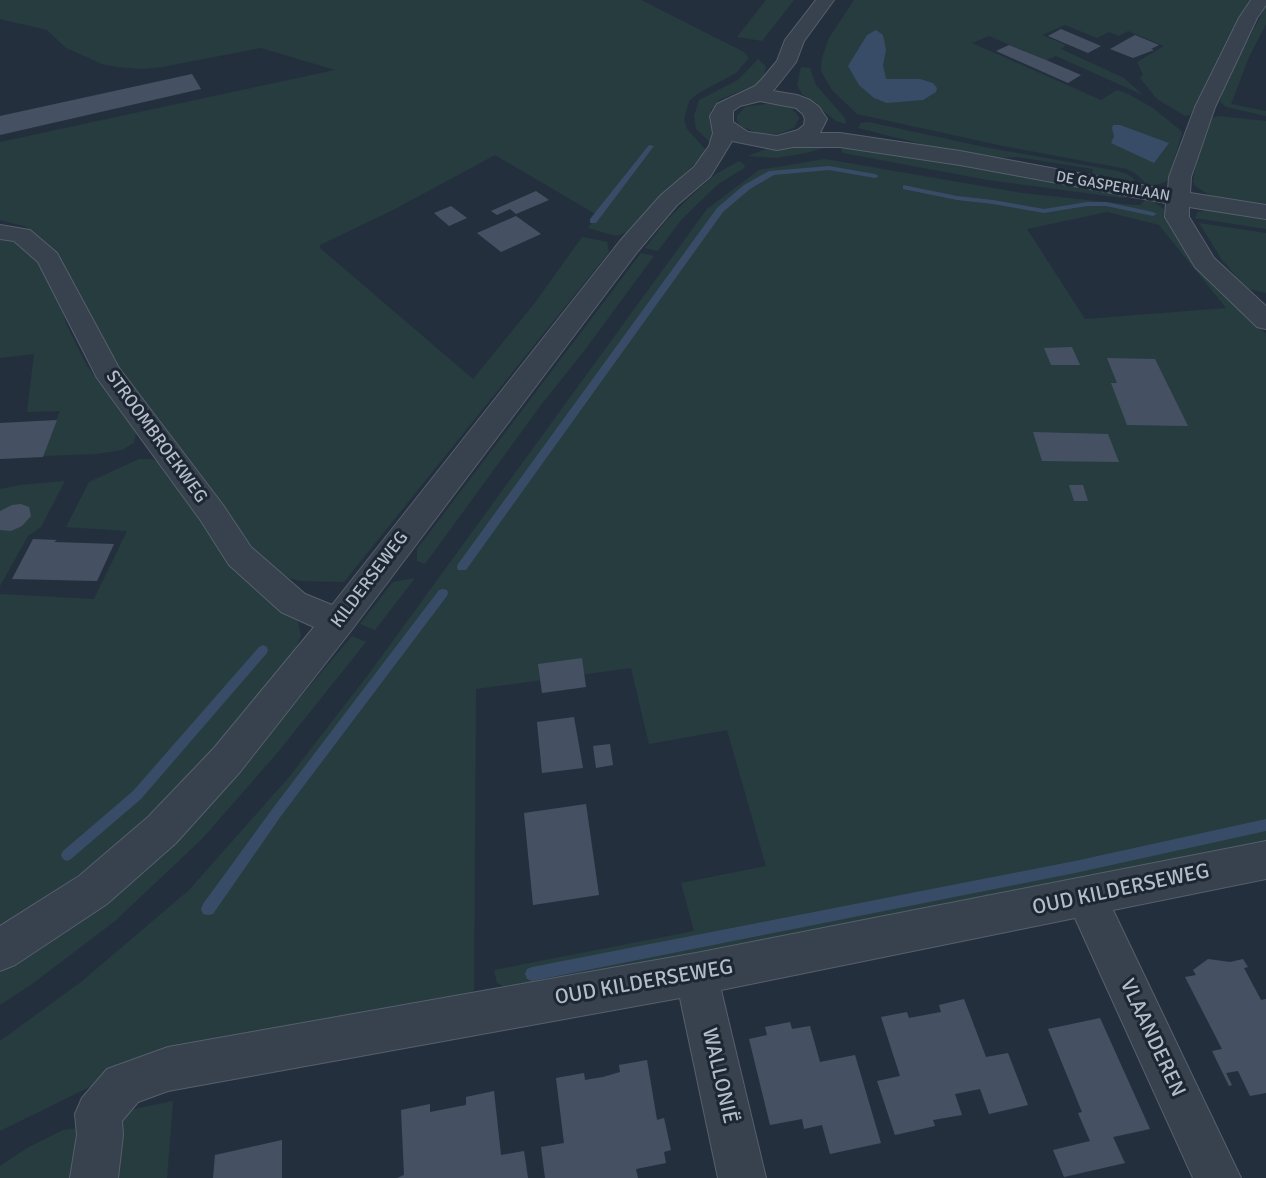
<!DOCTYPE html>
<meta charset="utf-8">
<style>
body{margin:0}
canvas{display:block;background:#242f3e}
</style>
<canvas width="1266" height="1178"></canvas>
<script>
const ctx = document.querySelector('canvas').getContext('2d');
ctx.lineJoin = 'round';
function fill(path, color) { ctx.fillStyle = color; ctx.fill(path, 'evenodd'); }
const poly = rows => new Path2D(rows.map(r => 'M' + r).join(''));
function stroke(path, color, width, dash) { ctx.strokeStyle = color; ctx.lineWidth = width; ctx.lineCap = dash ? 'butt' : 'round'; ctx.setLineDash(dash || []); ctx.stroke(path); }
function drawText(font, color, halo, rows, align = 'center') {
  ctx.font = font + ' Signika,sans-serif'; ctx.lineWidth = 6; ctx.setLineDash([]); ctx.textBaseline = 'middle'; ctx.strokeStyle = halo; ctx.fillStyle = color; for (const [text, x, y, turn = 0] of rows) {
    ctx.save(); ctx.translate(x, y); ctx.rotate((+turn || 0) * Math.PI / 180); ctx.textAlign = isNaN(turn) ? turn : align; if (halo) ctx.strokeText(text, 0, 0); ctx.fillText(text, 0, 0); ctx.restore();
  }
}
fill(poly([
 [0,0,641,0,744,52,749,58,736,73,697,94,689,101,684,119,687,129,705,149,705,153,625,233,616,236,588,228,597,215,495,155,393,210,320,245,320,248,473,379,534,304,582,237,607,242,609,252,344,582,300,581,289,578,264,560,216,505,123,384,57,255,27,227,0,220,0,142,335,70,261,48,162,67,143,69,117,67,102,64,66,48,47,30,0,19],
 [766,0,794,0,762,41,737,37],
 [854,0,1249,0,1226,41,1190,115,1185,116,1157,99,1140,78,1143,75,1137,62,1164,46,1128,31,1119,36,1109,32,1097,38,1065,25,1042,35,1066,45,1061,49,1124,78,1143,95,1056,56,1046,60,989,36,972,43,1101,100,1117,90,1128,94,1153,108,1179,129,1182,133,1168,180,1163,183,1149,186,1135,173,1127,169,1003,146,857,114,832,90,821,71,822,58,829,38],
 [1266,6,1266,24,1249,57,1231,104,1266,111,1266,116,1226,107,1220,102,1226,82],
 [758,59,766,67,762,82,719,100,711,110,710,121,715,132,712,144,696,129,694,116,699,100,738,80],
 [801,67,810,68,816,85,845,118,846,124,836,121,802,94,797,85],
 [772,103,790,108,796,113,799,118,794,128,778,134,758,133,741,126,737,121,737,116,745,107],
 [1218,116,1266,121,1266,206,1211,196,1195,186,1193,181,1200,146,1212,118],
 [869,122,984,147,1118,171,1127,174,1134,179,1135,184,1092,176,1093,169,1017,157,994,158,938,148,858,128,861,123],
 [831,143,827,147,806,153,776,158,748,156,766,149],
 [846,145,1130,196,1123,198,988,180,843,153,841,150],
 [825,159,1022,193,1134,205,1140,205,1146,199,1152,201,1168,212,1228,296,1266,334,1266,842,1128,872,509,989,497,983,494,970,694,931,681,883,766,866,727,730,649,744,631,668,476,689,474,990,469,996,122,1071,0,1131,0,1041,81,982,189,890,290,776,371,671,707,209,759,170],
 [1107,212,1159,225,1226,308,1085,319,1027,229],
 [739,161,745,165,744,168,717,185,681,220,658,251,645,248,667,220,689,198,716,174],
 [1208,209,1266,218,1266,229,1195,218,1198,212],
 [1199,223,1266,233,1266,293,1249,289,1241,282,1222,260],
 [0,234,18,239,44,260,68,328,87,366,129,420,136,433,134,443,122,450,97,454,42,456,60,411,27,412,34,354,0,358],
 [641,253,654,256,584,351,541,405,425,564,417,561,417,549],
 [139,459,151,459,165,463,298,621,301,636,292,657,198,770,101,858,47,898,0,928,0,594,94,599,127,531,66,527,89,482],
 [65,481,41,527,28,536,0,586,0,489,20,485],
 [415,578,375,630,360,624,393,582],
 [352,636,366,642,278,752,202,839,115,921,32,984,0,1005,0,973,45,944,192,825],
 [173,1101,167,1178,107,1178,122,1119,134,1109],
 [79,1128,76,1178,0,1178,0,1166,27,1148,63,1130]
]), '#263c3f');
fill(poly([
 [876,30,883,35,886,50,883,65,886,79,920,79,933,83,937,88,936,92,923,100,887,103,874,98,859,85,848,66,867,35],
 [1113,125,1120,125,1169,143,1154,163,1111,143,1114,136,1112,128]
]), '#394c67');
fill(poly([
 [649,145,654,146,596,223,590,223,590,219,649,145],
 [829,166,875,174,879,176,875,178,829,170,774,175,750,189,723,212,466,570,458,570,457,567,458,564,717,208,744,185,769,171,829,166],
 [903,185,957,196,993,200,1044,209,1087,202,1106,202,1153,212,1157,214,1153,216,1106,206,1087,206,1044,213,993,204,957,200,903,189,903,185],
 [443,589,447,590,448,593,447,596,281,816,213,914,208,915,203,914,201,909,203,904,273,808,439,590,443,589],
 [263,645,267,647,268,650,267,653,141,799,71,859,67,861,63,859,61,855,63,851,133,791,259,647,263,645],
 [1266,819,1266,831,1075,873,532,981,527,979,525,974,527,969,532,967,1075,861,1266,819]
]), '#394c67');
fill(poly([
 [1061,29,1101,46,1088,53,1048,36],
 [1135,35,1159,45,1151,49,1154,50,1133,58,1110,49],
 [1009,45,1046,60,1081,75,1068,83,996,51],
 [192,74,201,89,0,135,0,116],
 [536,191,549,200,516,214,510,209,497,215,491,211],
 [451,206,467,218,449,226,434,213],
 [516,216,541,234,501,252,477,233],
 [1072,347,1080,365,1051,365,1044,348],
 [1107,358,1155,359,1188,426,1127,425,1111,383,1117,383],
 [57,420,43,457,0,459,0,423],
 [1033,432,1108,434,1119,462,1042,461],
 [1069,485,1083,485,1088,501,1074,501],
 [21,504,29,507,31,516,22,526,11,531,0,530,0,511,12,505],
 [33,539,57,540,54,542,114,544,97,581,12,579],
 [582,658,586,687,542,693,538,664],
 [574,717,583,768,542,773,537,722],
 [610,744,613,765,596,768,593,746],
 [586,804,599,895,533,905,524,813],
 [1208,959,1230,962,1243,959,1248,967,1244,968,1261,1000,1266,999,1266,1093,1250,1096,1238,1071,1226,1073,1232,1085,1229,1086,1212,1051,1222,1049,1185,977,1196,975,1193,970],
 [964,999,986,1057,1008,1053,1028,1105,989,1114,980,1089,955,1094,962,1115,933,1120,935,1126,895,1135,877,1081,900,1076,881,1017,907,1012,909,1018,941,1012,939,1005],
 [1100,1018,1150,1129,1113,1137,1125,1163,1064,1177,1053,1150,1090,1141,1078,1113,1082,1112,1048,1029],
 [790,1022,792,1029,810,1026,820,1062,855,1055,881,1143,830,1154,822,1125,804,1129,802,1119,770,1125,749,1039,767,1035,765,1027],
 [647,1060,657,1120,664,1118,671,1150,664,1152,666,1163,636,1169,638,1178,545,1178,541,1147,564,1143,556,1078,584,1073,585,1080,603,1077,620,1072,619,1065],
 [494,1091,501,1155,524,1151,528,1178,397,1178,404,1175,401,1110,430,1104,430,1112,466,1105,466,1097],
 [282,1140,282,1178,213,1178,215,1155]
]), '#455162');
const minor = poly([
 [816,0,834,0,804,41,796,62,773,91,797,95,810,100,819,107,827,119,820,133,840,133,960,151,1168,190,1169,177,1195,107,1239,18,1251,0,1266,0,1266,5,1257,18,1215,107,1191,177,1190,193,1266,205,1266,219,1189,207,1189,217,1214,258,1266,306,1266,329,1257,327,1195,267,1165,217,1166,203,960,165,840,147,793,147,777,150,732,141,710,177,677,205,638,251,350,632,240,772,176,843,107,904,15,965,0,971,0,926,79,876,148,817,214,748,314,627,281,612,229,565,201,521,97,378,38,262,14,241,0,239,0,225,30,230,57,253,119,368,223,505,251,547,305,594,332,605,620,241,661,195,694,167,709,146,713,133,710,116,717,104,755,86,762,79,777,61,785,40,816,0],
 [760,101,796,108,803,114,805,119,804,125,798,130,777,136,748,132,733,122,733,111,740,106,760,101],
 [1266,841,1266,879,1113,910,1241,1178,1193,1178,1075,918,721,990,766,1178,718,1178,680,998,168,1091,138,1102,122,1121,123,1135,118,1178,70,1178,77,1135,75,1114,82,1098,107,1069,168,1047,696,953,1266,841]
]);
stroke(minor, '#565f6c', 2);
fill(minor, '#38414e');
drawText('15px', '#b4bcc9', '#1d2633', [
 ["DE GASPERILAAN",1113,187,10]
]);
drawText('18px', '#b4bcc9', '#1d2633', [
 ["STROOMBROEKWEG",156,437,54],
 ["KILDERSEWEG",370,580,-53]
]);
drawText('21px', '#b4bcc9', '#1d2633', [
 ["OUD KILDERSEWEG",1121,890,-12],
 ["OUD KILDERSEWEG",644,983,-10],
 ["VLAANDEREN",1152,1038,65],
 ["WALLONIË",719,1076,77]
]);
</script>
